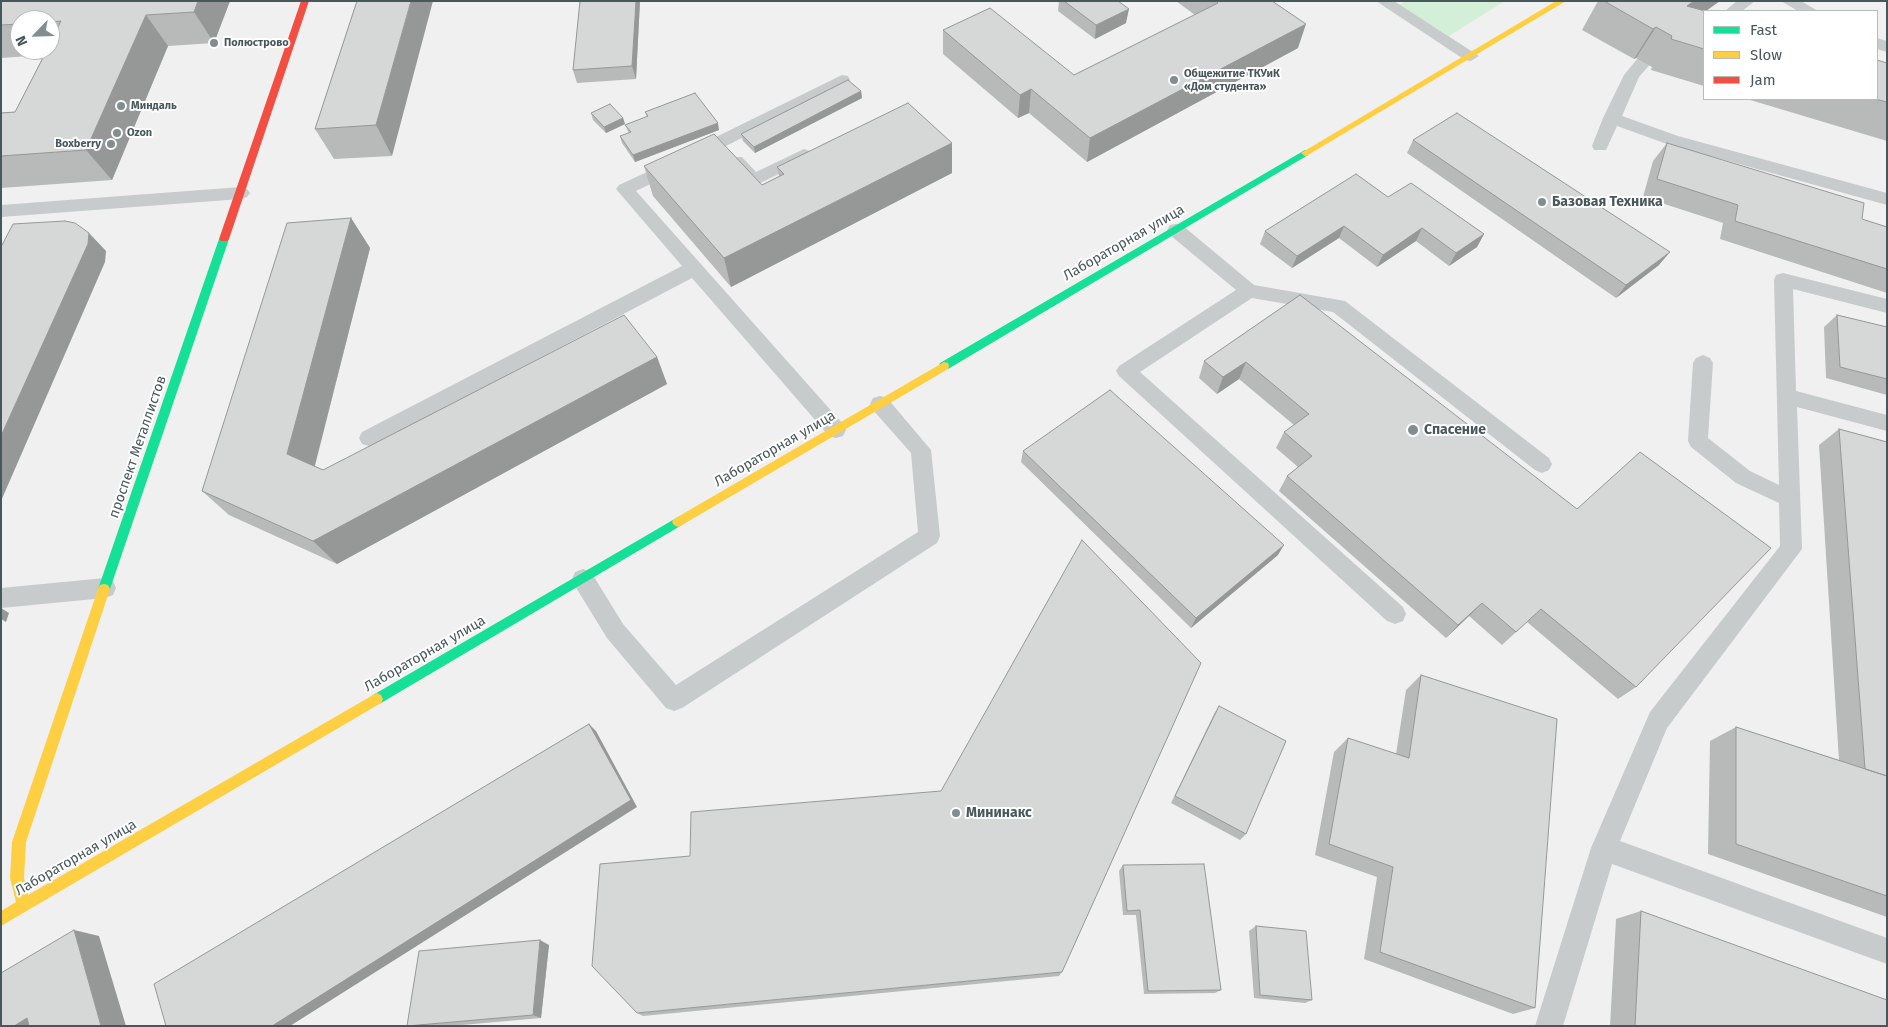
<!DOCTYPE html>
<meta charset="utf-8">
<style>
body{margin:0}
#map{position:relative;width:1888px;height:1027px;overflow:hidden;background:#f0f0f0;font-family:"Fira Sans",sans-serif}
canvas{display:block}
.frame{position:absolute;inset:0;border:2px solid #47575c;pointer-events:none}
.legend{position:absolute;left:1703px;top:10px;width:175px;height:90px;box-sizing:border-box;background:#fff;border:1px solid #b5bcbe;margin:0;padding:6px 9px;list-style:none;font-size:15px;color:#47575c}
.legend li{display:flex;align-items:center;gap:10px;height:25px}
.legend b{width:25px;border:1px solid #b5bcbe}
.north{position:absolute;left:10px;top:10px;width:50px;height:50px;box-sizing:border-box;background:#fff;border:1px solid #b5bcbe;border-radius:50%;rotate:246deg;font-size:14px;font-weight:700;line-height:20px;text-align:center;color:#47575c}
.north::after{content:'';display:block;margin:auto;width:18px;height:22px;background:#828d90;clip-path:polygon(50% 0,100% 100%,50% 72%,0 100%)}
</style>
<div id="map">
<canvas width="1888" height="1027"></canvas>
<div class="frame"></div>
<ul class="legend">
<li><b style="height:6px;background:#16e098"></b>Fast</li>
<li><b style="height:6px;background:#ffcf43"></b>Slow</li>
<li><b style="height:6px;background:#f24e42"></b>Jam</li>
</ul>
<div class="north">N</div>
</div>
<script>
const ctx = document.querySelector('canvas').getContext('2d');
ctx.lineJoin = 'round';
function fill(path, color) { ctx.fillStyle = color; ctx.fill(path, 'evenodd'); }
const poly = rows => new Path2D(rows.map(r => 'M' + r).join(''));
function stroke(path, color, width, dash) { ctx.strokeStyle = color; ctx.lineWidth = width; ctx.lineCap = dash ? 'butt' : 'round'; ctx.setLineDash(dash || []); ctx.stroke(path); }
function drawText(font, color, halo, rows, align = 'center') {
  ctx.font = font + ' "Fira Sans",sans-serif'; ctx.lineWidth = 4; ctx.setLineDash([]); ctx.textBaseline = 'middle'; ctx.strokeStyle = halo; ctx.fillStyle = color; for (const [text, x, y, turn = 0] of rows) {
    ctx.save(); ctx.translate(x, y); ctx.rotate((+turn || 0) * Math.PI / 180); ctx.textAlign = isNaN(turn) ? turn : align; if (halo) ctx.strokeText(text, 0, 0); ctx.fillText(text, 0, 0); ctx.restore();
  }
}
fill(poly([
 [1406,1,1505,1,1449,36,1399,5]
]), '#d4efd8');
fill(poly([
 [1376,1,1394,1,1479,56,1471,61,1465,60,1376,1],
 [1737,1,1755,1,1742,11,1725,11,1737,1],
 [1781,1,1801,1,1818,11,1798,11,1781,1],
 [1877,38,1887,41,1887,52,1877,49,1877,38],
 [1644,57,1650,58,1652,62,1639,77,1622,116,1678,136,1887,193,1887,205,1667,144,1617,126,1606,150,1594,150,1592,146,1603,118,1624,75,1638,58,1644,57],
 [842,75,848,76,850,80,848,84,724,147,712,147,710,143,712,139,842,75],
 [804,149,810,151,812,155,810,159,754,186,748,184,728,161,730,157,742,157,756,172,804,149],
 [673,160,679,162,682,166,679,170,636,191,843,424,846,430,843,436,836,438,829,436,692,278,376,444,369,446,362,444,359,438,362,432,682,266,616,189,619,185,673,160],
 [241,187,247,189,250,193,247,197,241,199,1,217,1,205,241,187],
 [1176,224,1182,225,1254,285,1345,301,1549,458,1552,464,1549,470,1542,473,1535,470,1333,312,1252,298,1140,372,1403,607,1406,614,1403,621,1395,624,1387,621,1119,376,1116,371,1119,366,1236,290,1170,235,1167,230,1170,225,1176,224],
 [1783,273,1887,299,1887,313,1793,289,1796,391,1887,415,1887,431,1797,407,1802,549,1667,728,1620,841,1887,938,1887,964,1612,864,1563,1026,1535,1026,1591,848,1650,712,1780,546,1779,503,1736,483,1691,447,1688,441,1693,363,1696,358,1703,355,1710,358,1713,363,1708,438,1750,471,1779,485,1774,280,1776,275,1783,273],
 [880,396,887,398,931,450,940,536,937,543,682,708,674,711,666,708,607,638,575,586,572,579,575,572,583,569,591,572,623,624,676,685,918,532,911,453,873,410,870,404,873,398,880,396],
 [105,578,113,581,116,588,113,595,105,598,1,608,1,588,105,578]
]), '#c7cbcb');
fill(poly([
 [1305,150,1309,153,1308,155,948,369,940,369,939,366,940,363,1305,150],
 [224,236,229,239,110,589,108,593,104,594,100,593,98,589,219,239,224,236],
 [678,517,682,519,684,522,682,525,381,703,377,705,373,703,371,699,373,695,678,517]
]), '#16e098');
fill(poly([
 [1556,1,1566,1,1308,155,1305,156,1301,153,1556,1],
 [944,362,948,363,949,366,948,369,682,525,678,527,674,525,672,522,674,519,944,362],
 [104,584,108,585,110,589,26,842,24,878,28,895,373,695,377,693,381,695,383,699,381,703,1,926,1,911,16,902,10,878,12,842,98,589,100,585,104,584]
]), '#ffcf43');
fill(poly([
 [301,1,309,1,229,239,227,241,221,241,219,239,301,1]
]), '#f24e42');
fill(poly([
 [1,1,230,1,214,43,168,46,112,180,1,188,1,113,15,112,44,55,1,58],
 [20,20,50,20,50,50,20,50],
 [357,1,392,156,334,159,315,129],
 [580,1,640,1,636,79,577,83,573,70],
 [1059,1,1118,1,1126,23,1095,39,1058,11],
 [1176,1,1272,1,1298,48,1087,162,1029,113,1018,118,943,54,943,30,1074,75,1195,15],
 [1598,1,1720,1,1704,11,1704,86,1651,70,1652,67,1636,58,1634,59,1582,30],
 [1887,63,1887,141,1747,99,1877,99],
 [861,91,862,98,755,153,743,141,741,134],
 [645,112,719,130,635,162,622,143,620,136,629,133,625,125,647,117],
 [591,113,623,118,625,124,606,133,593,120],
 [1413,140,1659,265,1616,298,1407,153],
 [952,143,952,173,731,287,653,196,644,166,762,185,779,176,777,167],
 [1667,143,1862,219,1887,227,1887,293,1720,239,1723,223,1643,197,1653,161],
 [1388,197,1484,234,1477,247,1449,266,1416,241,1377,267,1339,238,1292,268,1260,244,1265,231],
 [351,218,370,248,315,466,323,470,657,357,667,384,337,564,229,515,202,491],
 [1300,295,1636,687,1618,699,1527,622,1502,645,1469,616,1446,638,1279,491,1287,476,1298,467,1276,448,1284,432,1294,425,1239,379,1217,394,1199,378,1204,361],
 [1837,315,1887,327,1887,395,1826,378,1824,327],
 [1839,429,1887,442,1887,917,1708,854,1710,741,1736,727,1839,760,1819,445],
 [1023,451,1278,555,1191,628,1021,462],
 [1421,675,1535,1008,1513,1014,1364,959,1377,877,1315,855,1334,752,1348,738,1396,754,1406,690],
 [1219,706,1246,834,1240,840,1171,803,1214,714],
 [1123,865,1221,990,1215,993,1144,994,1136,915,1123,915,1119,871],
 [1641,911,1887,1026,1610,1026,1616,919],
 [1256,926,1312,1000,1305,1003,1254,998,1249,931],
 [549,945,541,1018,451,1026,407,1026],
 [1062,972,1059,976,643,1016,637,1013]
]), '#b8baba');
fill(poly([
 [198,1,230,1,214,43,194,12],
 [411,1,433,1,392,156,376,125],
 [636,1,640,1,636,79,632,66],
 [1694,1,1720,1,1706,11,1687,6],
 [1129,9,1126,23,1095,39,1096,25],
 [146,15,168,46,112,180,86,150],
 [1306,24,1298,48,1087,162,1090,138],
 [1656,27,1636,58,1634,59,1653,29],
 [1031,89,1029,113,1018,118,1020,95],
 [861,91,862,98,755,153,754,147],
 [623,118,625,124,606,133,604,127],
 [718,123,719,130,635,162,633,155],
 [952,143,952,173,731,287,724,258],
 [351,218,370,248,311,480,287,454],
 [1344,226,1339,238,1292,268,1297,256],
 [1422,228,1416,241,1377,267,1383,255],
 [89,233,106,251,105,262,1,501,1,436],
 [1484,234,1477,247,1449,266,1456,253],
 [1670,252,1659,265,1616,298,1626,285],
 [657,357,667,384,337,564,313,541],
 [1246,362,1239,379,1217,394,1223,377],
 [1284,545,1278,555,1191,628,1196,618],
 [1482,603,1469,616,1446,638,1458,625],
 [1,608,9,613,6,622,1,619],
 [589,724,596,731,637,807,290,1026,272,1026],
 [74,930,99,936,126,1026,101,1026],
 [540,940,549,945,541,1018,533,1015],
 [27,1018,48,1026,14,1026]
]), '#969797');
const building = poly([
 [1,1,198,1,194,12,146,15,86,150,1,156,1,113,15,112,47,50,50,50,50,43,61,21,50,22,50,20,20,20,20,24,1,25,1,1],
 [357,1,411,1,376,125,315,129,357,1],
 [580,1,636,1,632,66,573,70,580,1],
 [1064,1,1118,1,1129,9,1096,25,1064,1],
 [1216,1,1272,1,1306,24,1090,138,1031,89,1020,95,943,30,990,8,1074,75,1218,3,1216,1],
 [1604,1,1694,1,1687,6,1705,11,1704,49,1671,39,1672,36,1656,27,1653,29,1604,1],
 [1877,60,1887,63,1887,102,1875,99,1877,99,1877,60],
 [848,80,861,91,754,147,741,134,848,80],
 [695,93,718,123,633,155,620,136,631,132,625,125,648,116,645,112,695,93],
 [908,103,952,143,724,258,644,166,714,134,762,185,784,174,777,167,908,103],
 [610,104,623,118,604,127,591,113,610,104],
 [1457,113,1670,252,1626,285,1413,140,1457,113],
 [1667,143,1864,203,1862,219,1887,227,1887,269,1735,221,1738,205,1657,179,1667,143],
 [1356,174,1388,197,1411,183,1484,234,1456,253,1422,228,1383,255,1344,226,1297,256,1265,231,1356,174],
 [351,218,287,454,323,470,624,315,657,357,313,541,202,491,287,223,351,218],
 [65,221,75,223,89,233,88,244,1,436,1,247,13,224,65,221],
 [1300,295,1577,509,1640,452,1771,548,1636,687,1541,609,1516,632,1482,603,1458,625,1287,476,1312,456,1284,432,1309,414,1246,362,1223,377,1204,361,1300,295],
 [1837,315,1887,327,1887,379,1840,367,1837,315],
 [1110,390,1284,545,1196,618,1023,451,1110,390],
 [1839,429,1887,442,1887,776,1865,769,1839,429],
 [1082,540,1201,663,1062,972,637,1013,592,966,600,864,690,856,691,812,941,791,1082,540],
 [1421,675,1557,719,1535,1008,1380,952,1393,867,1329,844,1348,738,1409,758,1421,675],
 [1219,706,1286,741,1246,834,1175,796,1219,706],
 [589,724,631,800,272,1026,166,1026,154,984,589,724],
 [1736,727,1887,776,1887,896,1736,844,1736,727],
 [1204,864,1221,990,1148,991,1140,910,1127,911,1123,865,1204,864],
 [1641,911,1887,1000,1887,1026,1635,1026,1641,911],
 [1256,926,1306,931,1312,1000,1260,995,1256,926],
 [74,930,101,1026,29,1026,27,1018,14,1026,1,1026,1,973,74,930],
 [540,940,533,1015,407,1026,419,951,540,940]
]);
fill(building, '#d6d8d8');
stroke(building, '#969797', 1);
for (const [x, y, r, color] of [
 [214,43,5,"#828d90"],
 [1174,80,5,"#828d90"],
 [121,106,5,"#828d90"],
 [117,133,5,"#828d90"],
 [111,144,5,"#828d90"],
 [1542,202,5,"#828d90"],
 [1413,430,6,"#828d90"],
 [956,813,5,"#828d90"]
]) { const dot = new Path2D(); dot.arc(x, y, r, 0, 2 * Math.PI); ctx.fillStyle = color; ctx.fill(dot); stroke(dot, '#fff', 2); }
drawText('bold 11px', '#47575c', '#fff', [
 ["Полюстрово",224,43],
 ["Общежитие ТКУиК",1184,74],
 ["«Дом студента»",1184,87],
 ["Миндаль",131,106],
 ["Ozon",127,133],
 ["Boxberry",101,144,"right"]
], 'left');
drawText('bold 14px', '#47575c', '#fff', [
 ["Базовая Техника",1552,202],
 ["Спасение",1424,430],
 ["Мининакс",966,813]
], 'left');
drawText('14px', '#47575c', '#fff', [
 ["Лабораторная улица",1124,243,-30],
 ["проспект Металлистов",138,447,-71],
 ["Лабораторная улица",775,449,-30],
 ["Лабораторная улица",425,654,-30],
 ["Лабораторная улица",76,858,-30]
]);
</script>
